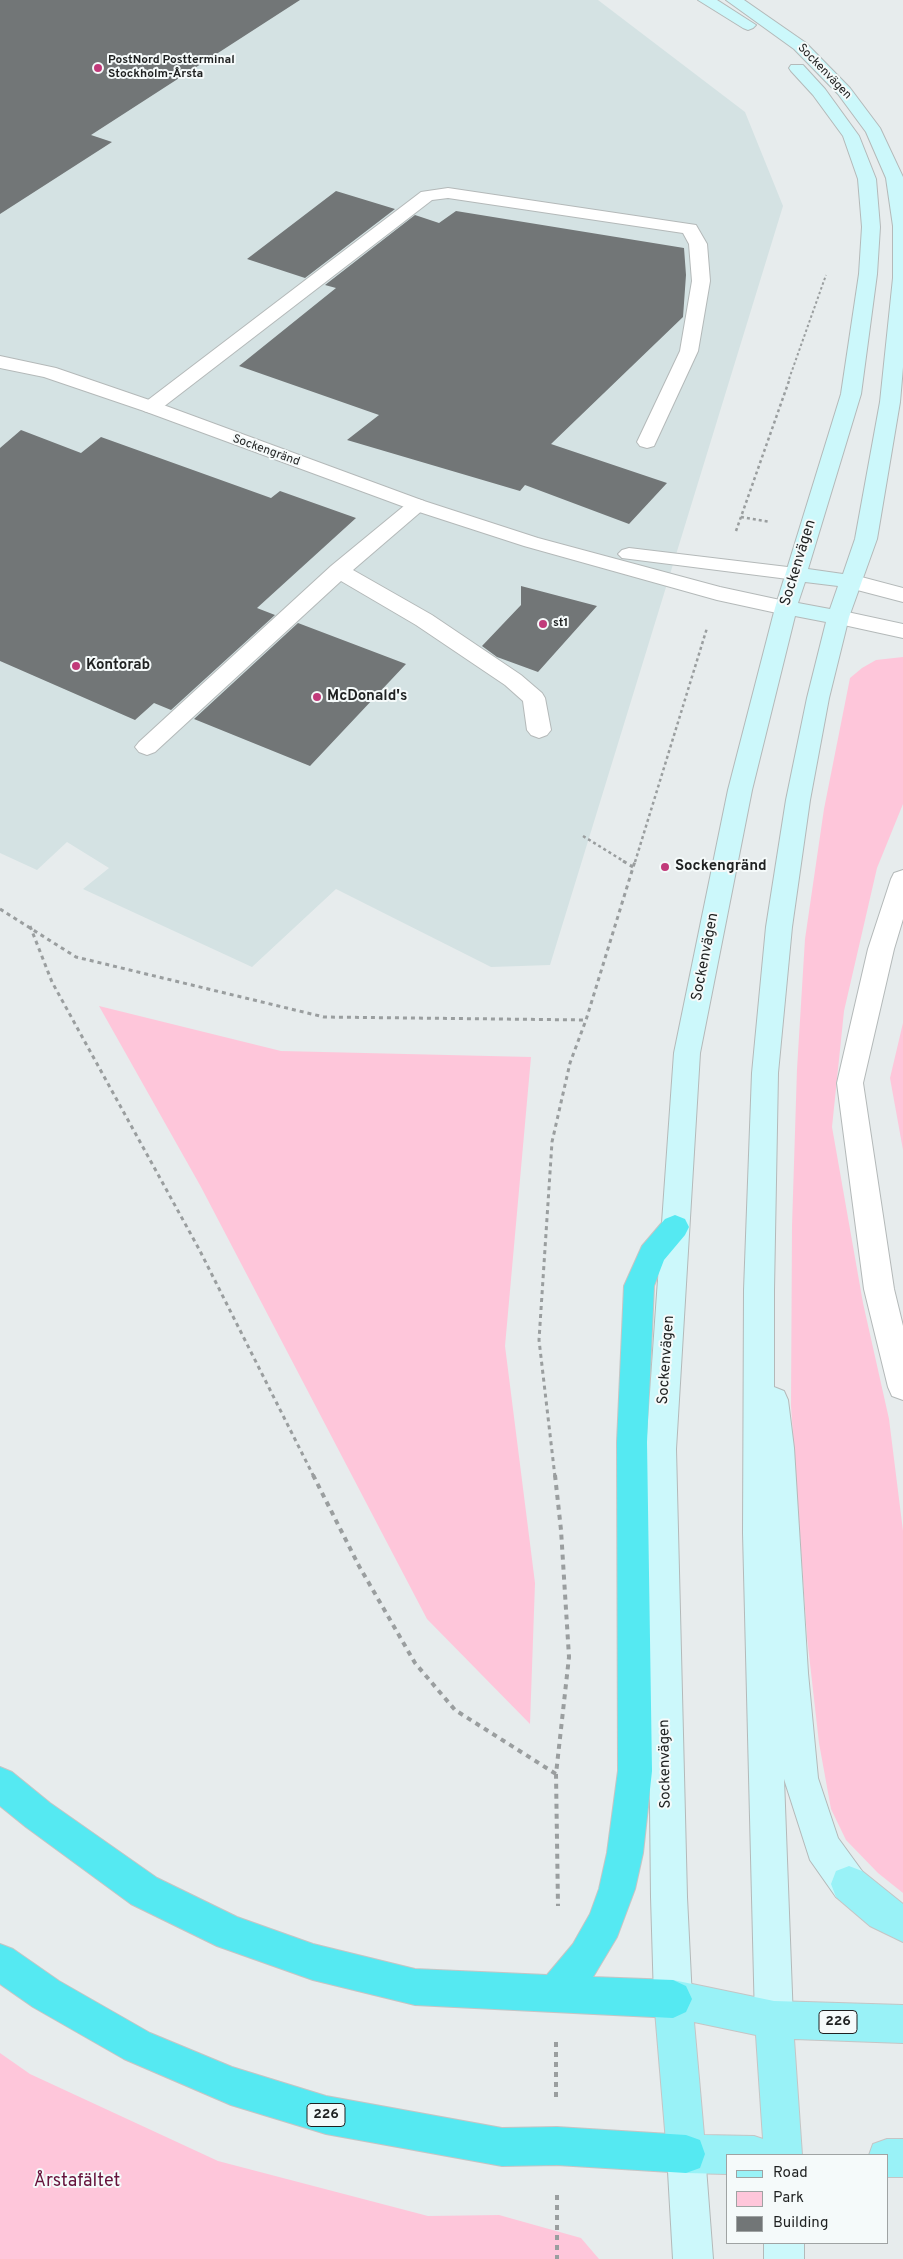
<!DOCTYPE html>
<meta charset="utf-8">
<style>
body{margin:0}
#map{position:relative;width:903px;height:2259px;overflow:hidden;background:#e7eced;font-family:Overpass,sans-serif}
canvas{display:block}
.legend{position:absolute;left:726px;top:2154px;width:162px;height:90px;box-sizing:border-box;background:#f5fafa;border:1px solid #9fa3a3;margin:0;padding:6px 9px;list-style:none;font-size:15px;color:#1f2121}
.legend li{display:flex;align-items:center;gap:10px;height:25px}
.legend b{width:25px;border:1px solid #9fa3a3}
</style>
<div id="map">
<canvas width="903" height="2259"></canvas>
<ul class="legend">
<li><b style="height:6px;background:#99f2f7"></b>Road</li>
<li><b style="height:14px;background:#fec6da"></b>Park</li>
<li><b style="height:14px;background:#727677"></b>Building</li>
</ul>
</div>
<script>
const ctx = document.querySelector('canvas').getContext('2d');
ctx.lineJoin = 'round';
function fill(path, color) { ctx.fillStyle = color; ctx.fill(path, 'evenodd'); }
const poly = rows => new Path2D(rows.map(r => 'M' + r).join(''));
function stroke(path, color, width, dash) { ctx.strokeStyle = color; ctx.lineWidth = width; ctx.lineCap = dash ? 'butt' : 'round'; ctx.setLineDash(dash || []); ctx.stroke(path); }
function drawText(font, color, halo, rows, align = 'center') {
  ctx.font = font + ' Overpass,sans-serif'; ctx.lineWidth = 4; ctx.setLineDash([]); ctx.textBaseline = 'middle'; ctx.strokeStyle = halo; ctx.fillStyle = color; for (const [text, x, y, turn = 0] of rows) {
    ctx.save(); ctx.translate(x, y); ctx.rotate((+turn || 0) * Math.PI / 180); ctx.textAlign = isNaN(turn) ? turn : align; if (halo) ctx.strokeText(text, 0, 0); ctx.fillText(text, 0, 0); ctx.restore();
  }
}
fill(poly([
 [0,0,598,0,745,112,783,206,550,965,491,967,336,889,252,967,83,889,109,868,67,842,37,870,0,853]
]), '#d4e2e3');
fill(poly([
 [903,657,903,804,877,868,844,1011,832,1127,863,1303,889,1419,903,1531,903,1893,878,1873,846,1840,831,1809,819,1743,807,1637,791,1406,792,1226,797,1069,805,939,824,809,850,678,862,668,876,660],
 [99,1006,281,1051,531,1057,505,1346,535,1583,530,1724,427,1619,201,1187],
 [903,1023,903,1150,890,1078],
 [0,2053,30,2074,218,2161,428,2216,499,2215,581,2238,599,2259,0,2259]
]), '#fec6da');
fill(poly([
 [0,0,300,0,91,135,112,142,0,214],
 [336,191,395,209,305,278,247,259],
 [456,211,684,248,686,275,683,317,551,444,667,483,629,524,525,485,520,491,347,440,379,415,239,366,336,288,325,285,415,215,439,223],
 [21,430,81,453,101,437,271,498,280,491,356,518,257,608,275,615,171,710,154,703,135,720,0,661,0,448],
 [521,586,597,606,538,672,497,657,482,646,521,605],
 [298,623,406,664,310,766,194,719]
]), '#727677');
const lane = poly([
 [448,188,696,225,707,244,710,281,698,351,654,446,647,448,640,446,637,442,680,351,692,281,689,244,683,233,448,198,432,200,158,411,151,413,144,411,141,407,144,403,421,192,448,188],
 [417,499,424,501,427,505,424,509,353,570,432,615,521,675,542,693,545,698,551,730,547,735,539,738,531,735,527,730,523,701,505,685,416,625,341,581,155,752,147,755,139,752,135,747,139,742,331,566,410,501,417,499],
 [903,870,903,919,894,949,863,1083,894,1289,903,1326,903,1400,892,1396,888,1387,864,1289,837,1083,868,949,891,879,894,873,903,870]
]);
const street = poly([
 [0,356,56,368,158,403,424,501,538,538,720,587,794,603,797,608,794,613,786,615,717,600,524,546,410,509,144,411,44,377,0,368,0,356],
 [629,548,796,568,804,569,807,574,804,579,796,580,622,558,618,554,622,550,629,548],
 [850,574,903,588,903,602,842,586,839,581,842,576,850,574],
 [838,610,903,624,903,638,830,622,827,617,830,612,838,610]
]);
const secondary = poly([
 [698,0,717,0,756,25,753,28,748,30,743,28,698,0],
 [726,0,744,0,806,43,850,88,880,128,903,177,903,367,900,402,877,539,849,617,829,698,810,800,792,927,778,1073,774,1290,774,1387,784,1391,788,1400,794,1448,808,1673,818,1778,838,1838,862,1871,867,1884,862,1897,849,1902,836,1897,810,1860,784,1779,793,2020,787,2033,774,2039,761,2033,755,2020,743,1533,744,1290,752,1073,766,927,786,800,807,698,826,622,795,616,752,790,700,1053,676,1449,687,1897,692,1999,686,2012,673,2018,660,2012,654,1999,651,1897,646,1449,674,1053,728,790,775,608,841,394,859,274,862,227,858,179,843,136,813,95,791,71,789,68,791,65,803,65,825,89,859,136,876,179,880,227,877,274,861,394,808,569,843,574,855,539,880,402,893,278,893,226,886,178,866,132,838,94,794,49,726,0],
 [805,582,838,586,830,609,798,603,805,582],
 [686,2135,700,2140,705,2154,713,2259,673,2259,667,2154,672,2140,686,2135],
 [764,2243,804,2243,804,2259,764,2259,764,2243]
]);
const primary = poly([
 [849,1866,862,1871,903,1904,903,1942,870,1926,836,1897,831,1884,836,1871,849,1866],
 [673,1980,774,2001,903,2005,903,2043,794,2039,802,2155,727,2155,727,2174,686,2173,672,2168,667,2154,654,1999,660,1986,673,1980],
 [694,2022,756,2035,763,2139,754,2136,704,2135,694,2022],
 [887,2139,903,2139,903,2177,887,2177,887,2155,869,2155,873,2144,887,2139]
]);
const highway = poly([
 [675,1215,685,1219,689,1227,685,1235,664,1260,654,1286,647,1442,652,1771,643,1853,635,1889,617,1937,593,1977,673,1980,686,1986,692,1999,686,2012,673,2018,415,2005,313,1980,217,1946,131,1904,26,1827,0,1806,0,1767,12,1772,50,1803,157,1878,237,1917,313,1944,415,1969,547,1975,573,1944,590,1914,599,1889,607,1853,618,1771,617,1442,624,1286,642,1246,665,1219,675,1215],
 [0,1944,13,1949,59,1981,150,2033,232,2067,326,2096,502,2128,557,2127,686,2135,700,2140,705,2154,700,2168,686,2173,557,2165,502,2166,326,2134,231,2105,124,2059,33,2007,0,1984,0,1944]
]);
stroke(lane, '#b4b9b9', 2);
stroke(street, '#b4b9b9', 2);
stroke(secondary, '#b4b9b9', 2);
stroke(primary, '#c5c5c5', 2);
stroke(highway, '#c5c5c5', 2);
stroke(poly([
 [789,379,826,275]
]), '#9a9e9f', 2, [2.5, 2.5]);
stroke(poly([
 [741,517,770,522],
 [736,531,790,378],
 [583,836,625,862],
 [635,862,707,628]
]), '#9a9e9f', 2.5, [3, 3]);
stroke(poly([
 [623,861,633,867],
 [0,909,76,957,324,1017,586,1020],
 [30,926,52,982,199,1249,314,1477],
 [555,1477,539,1340,552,1142,570,1063,586,1020,635,861]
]), '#9a9e9f', 3, [4, 4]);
stroke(poly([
 [313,1475,359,1566,415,1663,455,1710,556,1774],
 [555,1475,561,1530,569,1657,556,1774,558,1906],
 [556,2042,556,2098],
 [557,2195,557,2259]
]), '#9a9e9f', 4, [5, 5]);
fill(lane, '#fff');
fill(street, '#fff');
fill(secondary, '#ccf8fb');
fill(primary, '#99f2f7');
fill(highway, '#55e9f2');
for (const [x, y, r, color] of [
 [98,68,5,"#c13a7a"],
 [543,624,5,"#c13a7a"],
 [76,666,5,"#c13a7a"],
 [317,697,5,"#c13a7a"],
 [665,867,5,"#c13a7a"]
]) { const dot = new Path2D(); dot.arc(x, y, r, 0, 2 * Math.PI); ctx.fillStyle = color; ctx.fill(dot); stroke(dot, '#f5fafa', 2); }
drawText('bold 12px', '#1f2121', '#f5fafa', [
 ["PostNord Postterminal",108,61],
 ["Stockholm-Årsta",108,75],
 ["st1",553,624]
], 'left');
drawText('12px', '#1f2121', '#f5fafa', [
 ["Sockenvägen",824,72,46],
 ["Sockengränd",266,451,20]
]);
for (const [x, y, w] of [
 [838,2022,38],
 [326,2115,38]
]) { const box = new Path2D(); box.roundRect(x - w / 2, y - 11.5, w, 23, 4); ctx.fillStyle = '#f5fafa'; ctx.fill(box); stroke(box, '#1f2121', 1); }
drawText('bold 14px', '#1f2121', null, [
 ["226",838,2022],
 ["226",326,2115]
]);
drawText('15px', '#1f2121', '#f5fafa', [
 ["Sockenvägen",799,563,-73],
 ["Sockenvägen",706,957,-79],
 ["Sockenvägen",667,1360,-86],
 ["Sockenvägen",666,1764,-91]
]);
drawText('bold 15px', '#1f2121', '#f5fafa', [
 ["Kontorab",86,666],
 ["McDonald's",327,697],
 ["Sockengränd",675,867]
], 'left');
drawText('18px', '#65123b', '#f5fafa', [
 ["Årstafältet",77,2182]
]);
</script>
